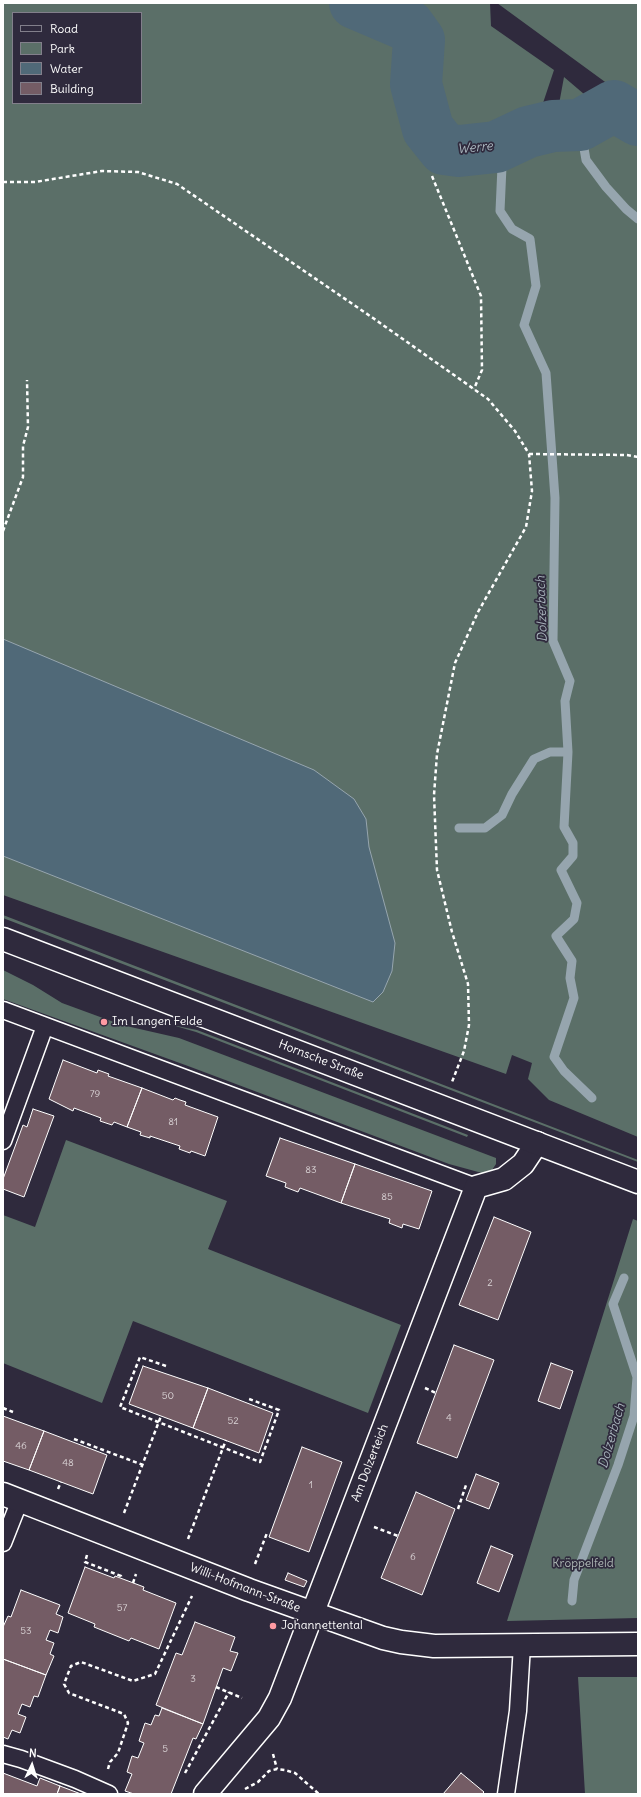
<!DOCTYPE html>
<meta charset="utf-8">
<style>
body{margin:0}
#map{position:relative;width:641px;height:1797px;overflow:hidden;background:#2f2a3d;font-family:Delius,sans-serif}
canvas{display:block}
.frame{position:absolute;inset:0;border:4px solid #fff;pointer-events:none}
.legend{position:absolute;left:12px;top:12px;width:130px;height:92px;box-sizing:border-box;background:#2f2a3d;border:1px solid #827f8b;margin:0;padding:5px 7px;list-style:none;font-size:12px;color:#fff}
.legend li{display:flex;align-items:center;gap:8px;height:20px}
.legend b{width:20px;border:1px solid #827f8b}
.north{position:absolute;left:12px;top:1745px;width:40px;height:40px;-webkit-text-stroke:3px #2f2a3d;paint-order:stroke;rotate:4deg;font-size:11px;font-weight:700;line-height:16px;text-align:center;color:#fff}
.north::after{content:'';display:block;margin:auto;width:14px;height:18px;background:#fff;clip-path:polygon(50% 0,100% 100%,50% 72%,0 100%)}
</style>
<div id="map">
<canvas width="641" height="1797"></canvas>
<div class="frame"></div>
<ul class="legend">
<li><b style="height:5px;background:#2f2a3d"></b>Road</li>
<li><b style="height:11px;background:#5b6f68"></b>Park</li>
<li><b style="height:11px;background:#506978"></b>Water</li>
<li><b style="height:11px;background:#745c65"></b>Building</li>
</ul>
<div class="north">N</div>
</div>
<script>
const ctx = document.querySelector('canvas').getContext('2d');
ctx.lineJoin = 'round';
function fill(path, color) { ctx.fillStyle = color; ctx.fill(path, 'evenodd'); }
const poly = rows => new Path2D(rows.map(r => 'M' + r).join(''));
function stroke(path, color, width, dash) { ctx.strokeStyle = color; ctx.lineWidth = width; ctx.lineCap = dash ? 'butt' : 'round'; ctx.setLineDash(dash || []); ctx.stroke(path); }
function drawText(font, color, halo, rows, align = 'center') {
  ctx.font = font + ' Delius,sans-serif'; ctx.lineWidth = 3.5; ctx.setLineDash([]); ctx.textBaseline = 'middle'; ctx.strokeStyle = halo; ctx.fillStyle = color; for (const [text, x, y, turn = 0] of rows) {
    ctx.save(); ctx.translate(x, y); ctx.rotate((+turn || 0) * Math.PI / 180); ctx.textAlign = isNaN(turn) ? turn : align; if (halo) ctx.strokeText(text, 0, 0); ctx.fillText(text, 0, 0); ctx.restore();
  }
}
fill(poly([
 [3,3,490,3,491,26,554,70,540,112,557,115,564,77,625,129,638,115,638,1137,549,1100,528,1079,532,1063,512,1055,506,1074,3,895],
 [13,13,141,13,141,103,13,103],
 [497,3,638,3,638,106],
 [3,915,638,1160,638,1162,3,918],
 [3,970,33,985,62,1003,122,1025,179,1038,496,1158,496,1164,492,1170,482,1173,449,1164,188,1066,3,999],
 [172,1025,197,1030,468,1135,467,1137,196,1032],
 [66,1140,227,1201,208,1249,401,1325,368,1413,133,1321,102,1403,3,1363,3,1215,35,1227],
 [633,1219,638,1221,638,1618,507,1621],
 [578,1677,638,1677,638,1794,585,1794]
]), '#5b6f68');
const water = poly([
 [3,639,314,770,354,799,366,819,369,847,395,943,392,971,383,992,373,1002,3,856,3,639]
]);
fill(water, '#506978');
stroke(water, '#96a5ae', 1);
stroke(poly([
 [580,125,586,160,606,187,626,209,638,219],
 [503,144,500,211,512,229,530,239,536,286,524,325,546,373,555,498,553,641,570,681,565,701,568,752,564,827,573,843,573,856,561,870,577,903,574,919,556,936,572,961,570,978,574,998,554,1057,564,1071,592,1098],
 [459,828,485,828,502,815,512,794,534,759,550,752,568,752],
 [572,1601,574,1580,618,1465,634,1416,637,1377,613,1304,624,1278]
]), '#96a5ae', 9);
stroke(poly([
 [355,3,409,26,419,40,416,84,428,129,444,149,459,151,496,147,528,132,553,126,580,125,614,106,638,120]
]), '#506978', 52);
const building = poly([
 [63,1060,97,1073,98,1070,109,1074,108,1076,142,1088,127,1127,114,1122,112,1125,100,1121,101,1118,74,1108,73,1111,49,1099,63,1060],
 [142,1088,173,1100,175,1098,180,1100,186,1102,185,1105,218,1117,205,1156,191,1151,190,1153,179,1149,180,1146,150,1136,150,1138,140,1135,141,1132,127,1127,142,1088],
 [33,1109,54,1116,24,1197,3,1189,3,1179,23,1125,27,1127,33,1109],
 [280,1138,355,1164,341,1203,300,1188,298,1192,285,1187,286,1183,266,1176,280,1138],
 [355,1164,432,1191,419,1229,403,1224,402,1228,389,1223,390,1219,341,1203,355,1164],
 [494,1217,531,1232,498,1320,459,1305,494,1217],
 [454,1345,494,1360,457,1458,417,1443,454,1345],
 [551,1363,573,1371,560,1409,538,1401,551,1363],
 [143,1366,208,1388,193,1428,129,1404,143,1366],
 [208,1388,273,1413,259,1453,193,1428,208,1388],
 [3,1416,44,1431,29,1470,3,1461,3,1416],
 [44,1431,107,1455,93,1494,29,1470,44,1431],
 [302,1447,342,1462,309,1552,269,1537,302,1447],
 [476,1474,499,1483,489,1509,466,1500,476,1474],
 [416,1492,455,1509,422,1595,381,1578,416,1492],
 [491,1546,513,1555,499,1592,477,1583,491,1546],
 [85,1567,114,1578,115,1576,144,1587,143,1590,176,1603,159,1649,131,1638,129,1641,94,1627,95,1624,68,1613,85,1567],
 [288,1573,307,1581,304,1587,285,1580,288,1573],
 [21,1590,60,1605,56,1614,63,1617,58,1633,50,1630,46,1640,54,1643,50,1654,54,1656,46,1675,3,1659,3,1627,8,1616,11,1617,21,1590],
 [195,1622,235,1637,230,1651,238,1653,231,1671,223,1668,203,1724,156,1705,176,1653,182,1655,195,1622],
 [3,1659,46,1675,38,1697,34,1696,30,1707,22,1704,18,1714,26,1717,20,1733,12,1730,8,1739,3,1737,3,1659],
 [162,1708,203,1724,196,1739,193,1738,171,1794,134,1794,125,1791,132,1774,127,1772,132,1756,138,1758,144,1743,139,1741,145,1723,151,1725,155,1715,159,1716,162,1708],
 [3,1773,37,1786,40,1778,60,1786,57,1794,3,1794,3,1773],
 [461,1773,484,1792,482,1794,443,1794,461,1773],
 [60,1786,81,1794,57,1794,60,1786]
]);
fill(building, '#745c65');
stroke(building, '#fff', 1);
const lane = poly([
 [3,1010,476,1187],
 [3,1141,45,1026],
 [3,1543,20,1500],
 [3,1754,21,1759,75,1779,109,1794],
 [506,1794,518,1711,522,1645]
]);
const street = poly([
 [3,1494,249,1590,383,1638,401,1642,434,1646,638,1644],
 [205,1794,269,1718,280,1698,476,1187,504,1179,523,1164,537,1143]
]);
const secondary = poly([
 [3,939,638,1182]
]);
stroke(lane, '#fff', 19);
stroke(street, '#fff', 25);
stroke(secondary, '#fff', 25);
stroke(poly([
 [432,176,481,296,482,370,474,389],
 [3,182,35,182,102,171,138,172,177,184,373,318,488,399,515,431,529,454,532,491,526,527,478,612,455,663,437,754,434,795,437,870,452,932,468,984,469,1025,464,1051,452,1082],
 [529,454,627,455,638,457],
 [3,531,23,477,23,446,28,427,27,380],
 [166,1366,140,1357,120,1407,260,1462,279,1410,249,1399],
 [425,1388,436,1393],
 [3,1408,13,1412],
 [74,1439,143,1465],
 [58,1489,61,1482],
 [458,1509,466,1485],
 [124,1513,161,1416],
 [374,1527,398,1536],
 [188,1539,226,1440],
 [87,1555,85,1562,121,1576,120,1578],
 [255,1564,267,1533],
 [133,1583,136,1574],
 [3,1623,4,1623],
 [216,1687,242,1698],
 [273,1754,277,1769],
 [108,1769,110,1762,118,1753,128,1723,124,1714,69,1693,64,1684,71,1666,81,1662,133,1681,155,1674,192,1596],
 [185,1773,229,1692],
 [245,1789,258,1782,269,1771,277,1769,285,1770,295,1773,319,1794]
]), '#fff', 2.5, [4, 3]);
stroke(lane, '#2f2a3d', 16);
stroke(street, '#2f2a3d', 22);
stroke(secondary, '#2f2a3d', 22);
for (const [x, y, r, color] of [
 [104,1022,4,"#ff9aa2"],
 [273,1626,4,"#ff9aa2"]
]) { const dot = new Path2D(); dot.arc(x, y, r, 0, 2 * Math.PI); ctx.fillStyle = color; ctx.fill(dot); stroke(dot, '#2f2a3d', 1.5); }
drawText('10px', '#dcd6d8', null, [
 ["79",95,1094],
 ["81",173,1122],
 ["83",311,1170],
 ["85",387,1197],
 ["2",490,1283],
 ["50",168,1396],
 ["4",449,1418],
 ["52",233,1421],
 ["46",21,1446],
 ["48",68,1463],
 ["1",311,1485],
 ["6",413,1557],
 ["57",122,1608],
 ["53",26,1631],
 ["3",193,1679],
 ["5",165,1749]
]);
drawText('12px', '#fff', '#2f2a3d', [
 ["Im Langen Felde",112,1022],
 ["Johannettental",281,1626]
], 'left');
drawText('12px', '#fff', '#2f2a3d', [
 ["Hornsche Straße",321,1060,21],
 ["Am Dolzerteich",370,1463,-69],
 ["Willi-Hofmann-Straße",245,1588,21]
]);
drawText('12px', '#adb7b4', '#2f2a3d', [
 ["Kröppelfeld",583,1564]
]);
drawText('italic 13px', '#a8b4bc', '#2f2a3d', [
 ["Werre",475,148,-6],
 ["Dolzerbach",542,609,-92],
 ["Dolzerbach",612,1436,-74]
]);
</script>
